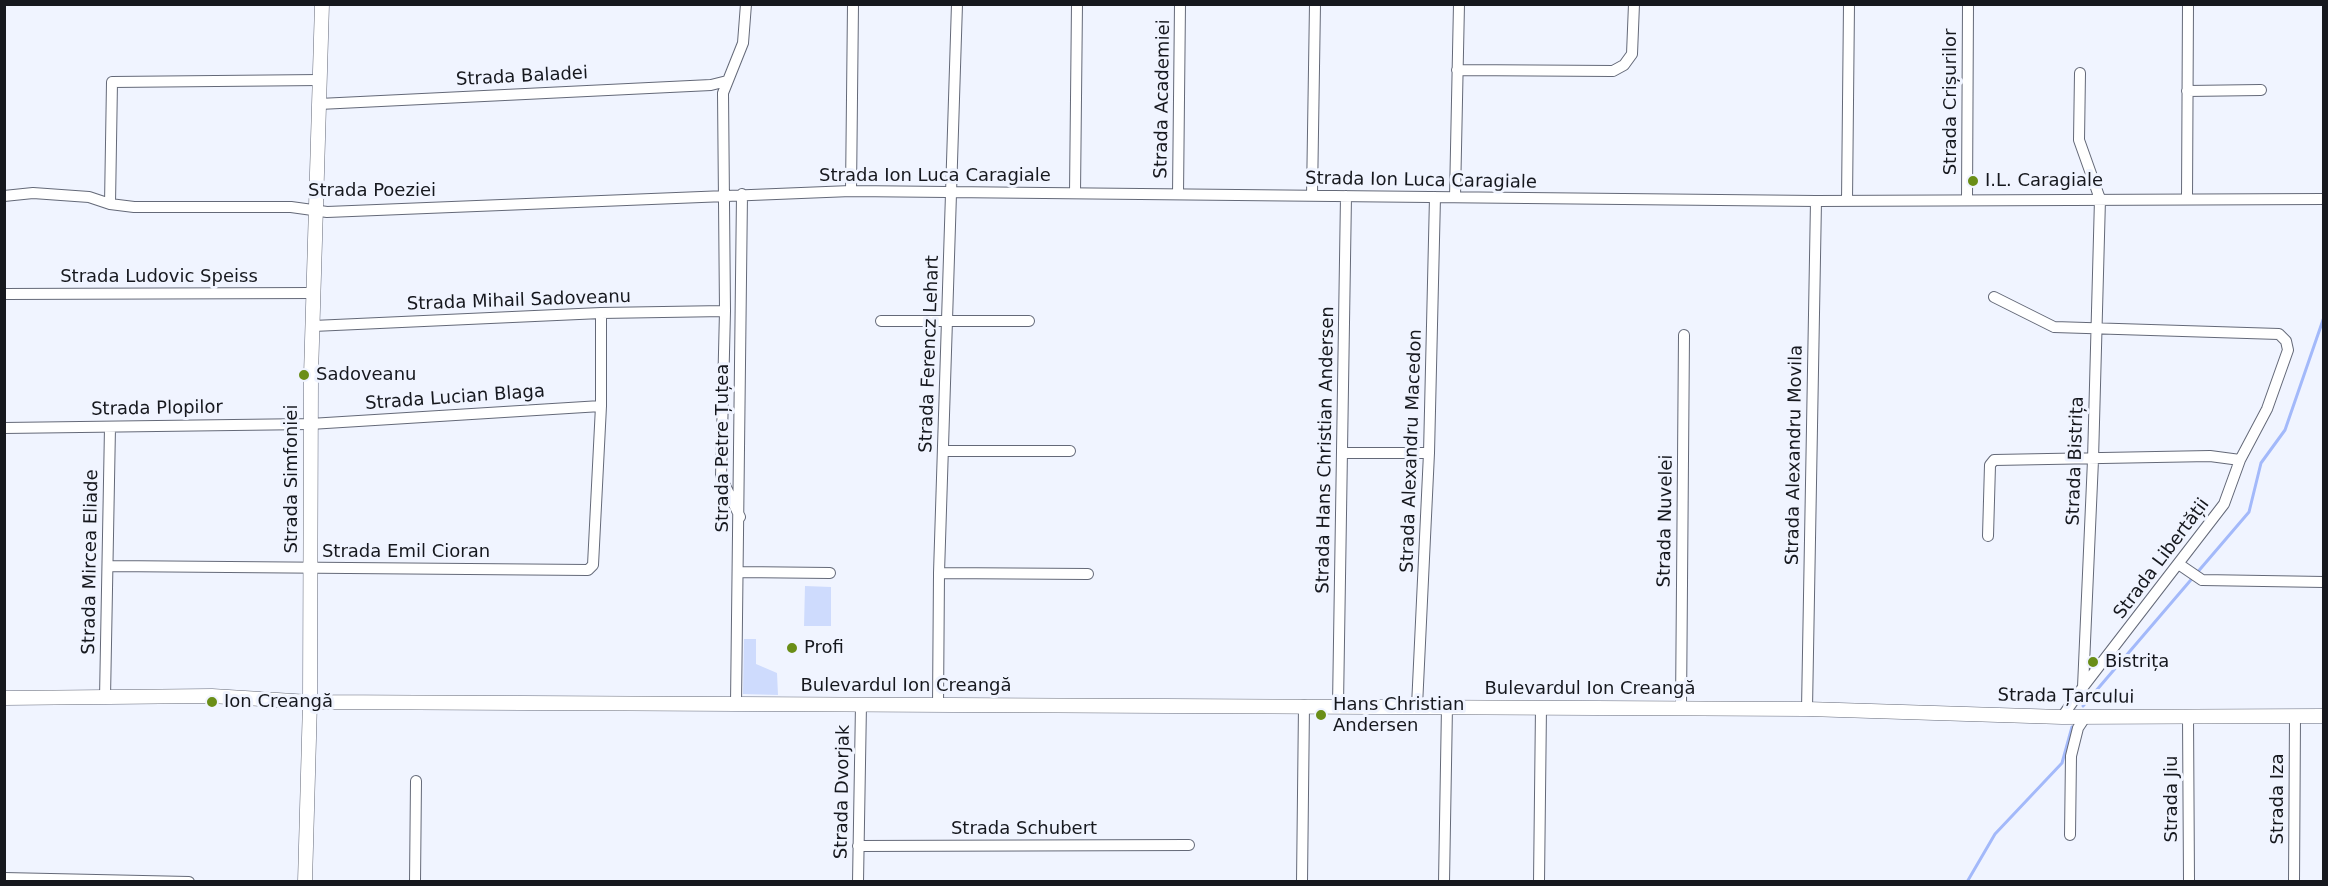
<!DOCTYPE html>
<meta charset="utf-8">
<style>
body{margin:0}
#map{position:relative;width:2328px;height:886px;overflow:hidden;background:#f0f4ff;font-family:"DejaVu Sans",sans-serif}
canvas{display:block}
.frame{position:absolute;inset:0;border:6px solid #16181e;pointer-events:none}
</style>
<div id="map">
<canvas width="2328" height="886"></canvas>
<div class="frame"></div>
</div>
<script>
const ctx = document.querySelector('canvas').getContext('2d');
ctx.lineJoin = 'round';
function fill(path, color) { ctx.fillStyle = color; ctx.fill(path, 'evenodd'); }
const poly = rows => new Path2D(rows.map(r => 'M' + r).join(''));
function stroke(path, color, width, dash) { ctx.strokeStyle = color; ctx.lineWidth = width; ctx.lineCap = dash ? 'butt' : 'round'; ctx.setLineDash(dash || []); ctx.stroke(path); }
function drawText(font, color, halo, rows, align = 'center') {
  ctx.font = font + ' "DejaVu Sans",sans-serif'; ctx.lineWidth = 6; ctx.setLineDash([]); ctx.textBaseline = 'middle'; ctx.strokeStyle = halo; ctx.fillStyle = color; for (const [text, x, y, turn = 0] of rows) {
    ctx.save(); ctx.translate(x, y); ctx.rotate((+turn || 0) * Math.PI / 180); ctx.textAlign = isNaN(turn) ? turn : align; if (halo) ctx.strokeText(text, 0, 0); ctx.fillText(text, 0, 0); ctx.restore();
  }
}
fill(poly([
 [805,586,831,587,831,626,804,626],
 [744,639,756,639,756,664,777,673,778,695,743,694]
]), '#cedbfd');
stroke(poly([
 [2083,706,2249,512,2261,463,2285,430,2324,317],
 [1967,882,1995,834,2062,763,2072,727]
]), '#a3b9fa', 3);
const street = poly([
 [1457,70,1613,71,1624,65,1632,54,1634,4],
 [2187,91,2261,90],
 [319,104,711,85,727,81],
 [851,191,853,4],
 [1075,193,1077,4],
 [1178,194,1180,4],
 [4,196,33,193,89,197,110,204,134,207,291,207,327,212,851,191,1816,201,2324,199],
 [1312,196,1315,4],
 [1455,197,1459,4],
 [2187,198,2188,4],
 [1967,200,1968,4],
 [1847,201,1849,4],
 [110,204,112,82,320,80],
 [4,294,314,293],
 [1994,297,2054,327,2279,334,2286,341,2288,350,2267,409,2240,460,2224,504,2083,687],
 [881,321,1029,321],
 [313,326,601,313,725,311],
 [4,428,310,424,601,406],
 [943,451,1070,451],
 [1342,453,1429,453],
 [740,517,721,477,725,311,723,93,743,43,746,4],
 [1988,536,1990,465,1994,460,2210,456,2240,460],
 [2180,565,2202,580,2324,582],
 [109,566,588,570,593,565,601,406,601,313],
 [739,572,830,573],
 [939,573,1088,574],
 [105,698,110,427],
 [736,703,742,194],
 [938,705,939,573,957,4],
 [1338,705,1346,196],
 [1417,706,1429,453,1435,197],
 [1681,708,1684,335],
 [1807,709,1816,201],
 [2188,716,2189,882],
 [2062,717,2083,687,2093,460,2100,199,2079,140,2080,73],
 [2070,835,2071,756,2078,728,2086,716],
 [858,846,1189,845],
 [4,878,189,882],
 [415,882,416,781],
 [858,882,861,704],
 [1302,882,1304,705],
 [1444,882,1447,706],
 [1539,882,1541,707],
 [2294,882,2295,716]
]);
const secondary = poly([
 [4,698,212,696,310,702,1807,709,2062,717,2324,716],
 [305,882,310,702,311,375,322,4]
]);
stroke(street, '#646978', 12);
stroke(secondary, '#646978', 15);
stroke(street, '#fff', 10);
stroke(secondary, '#fff', 14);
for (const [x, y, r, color] of [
 [1973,181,6,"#6a8e17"],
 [304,375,6,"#6a8e17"],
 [792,648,6,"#6a8e17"],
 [2093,662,6,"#6a8e17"],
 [212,702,6,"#6a8e17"],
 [1321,715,6,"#6a8e17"]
]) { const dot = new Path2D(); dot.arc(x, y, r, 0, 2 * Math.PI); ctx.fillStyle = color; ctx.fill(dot); stroke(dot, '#f0f4ff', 2); }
drawText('18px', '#16181e', '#f0f4ff', [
 ["Strada Baladei",522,77,-3],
 ["Strada Academiei",1163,99,-89],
 ["Strada Crișurilor",1951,102,-90],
 ["Strada Ion Luca Caragiale",935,176],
 ["Strada Ion Luca Caragiale",1421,181,1],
 ["Strada Poeziei",372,191],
 ["Strada Ludovic Speiss",159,277],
 ["Strada Mihail Sadoveanu",519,301,-2],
 ["Strada Ferencz Lehart",930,354,-88],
 ["Strada Lucian Blaga",455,398,-4],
 ["Strada Plopilor",157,409,-1],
 ["Strada Petre Țuțea",723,448,-90],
 ["Strada Hans Christian Andersen",1326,450,-89],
 ["Strada Alexandru Macedon",1412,451,-88],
 ["Strada Alexandru Movila",1795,455,-89],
 ["Strada Bistrița",2076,461,-88],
 ["Strada Simfoniei",292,479,-90],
 ["Strada Nuvelei",1666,521,-89],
 ["Strada Emil Cioran",406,552],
 ["Strada Libertății",2162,559,-53],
 ["Strada Mircea Eliade",91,562,-89],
 ["Bulevardul Ion Creangă",906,686],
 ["Bulevardul Ion Creangă",1590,689],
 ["Strada Țarcului",2066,697,1],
 ["Strada Dvorjak",843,792,-89],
 ["Strada Jiu",2172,799,-90],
 ["Strada Iza",2278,799,-90],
 ["Strada Schubert",1024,829]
]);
drawText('18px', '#16181e', '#f0f4ff', [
 ["I.L. Caragiale",1985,181],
 ["Sadoveanu",316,375],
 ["Profi",804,648],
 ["Bistrița",2105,662],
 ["Ion Creangă",224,702],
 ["Hans Christian",1333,705],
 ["Andersen",1333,726]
], 'left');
</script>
